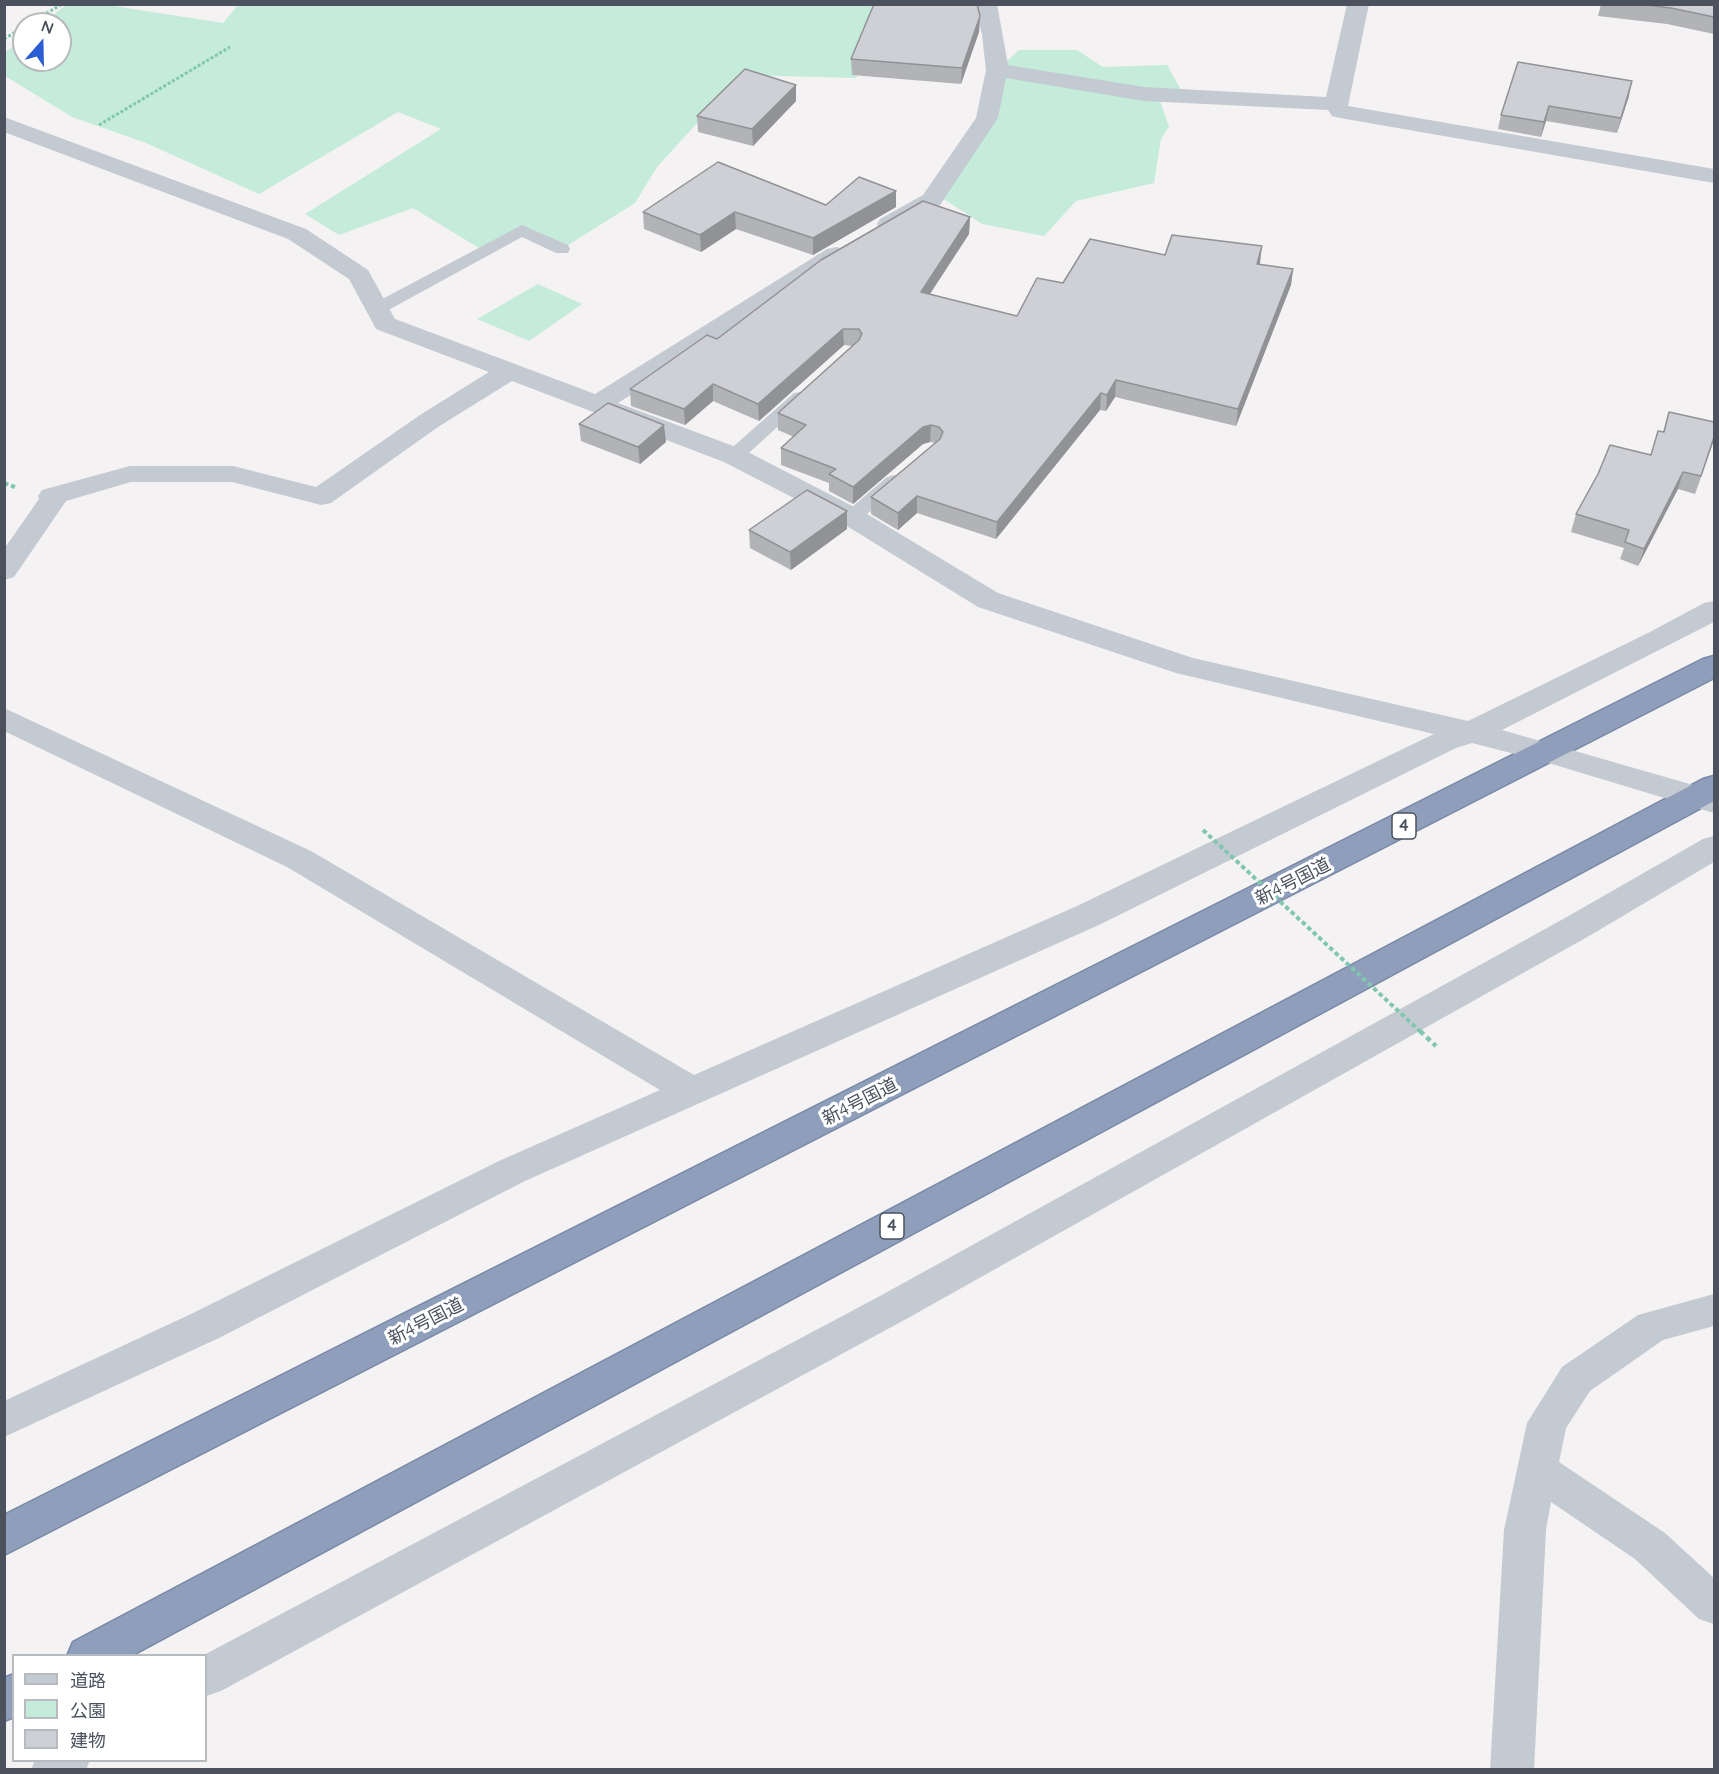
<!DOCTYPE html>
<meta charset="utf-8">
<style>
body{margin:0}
#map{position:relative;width:1719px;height:1774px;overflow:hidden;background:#f4f2f2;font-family:Quicksand,"Noto Sans JP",sans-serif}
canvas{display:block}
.frame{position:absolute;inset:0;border:6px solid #4b525d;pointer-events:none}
.legend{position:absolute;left:12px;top:1654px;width:195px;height:108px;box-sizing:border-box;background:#fff;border:2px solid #b7babe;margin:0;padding:8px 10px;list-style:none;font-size:18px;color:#4b525d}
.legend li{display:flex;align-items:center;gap:12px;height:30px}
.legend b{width:30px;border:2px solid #b7babe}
.north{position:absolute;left:12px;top:12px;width:60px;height:60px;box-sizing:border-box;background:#fff;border:2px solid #b7babe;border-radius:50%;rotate:20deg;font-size:16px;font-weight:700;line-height:24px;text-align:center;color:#4b525d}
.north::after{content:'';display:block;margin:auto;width:21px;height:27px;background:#2b5dd4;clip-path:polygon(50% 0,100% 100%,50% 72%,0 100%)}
</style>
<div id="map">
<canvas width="1719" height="1774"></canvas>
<div class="frame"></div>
<ul class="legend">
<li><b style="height:8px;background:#c4cad1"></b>道路</li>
<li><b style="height:16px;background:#c5ecda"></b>公園</li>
<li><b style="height:16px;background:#cfd0d5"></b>建物</li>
</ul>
<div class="north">N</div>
</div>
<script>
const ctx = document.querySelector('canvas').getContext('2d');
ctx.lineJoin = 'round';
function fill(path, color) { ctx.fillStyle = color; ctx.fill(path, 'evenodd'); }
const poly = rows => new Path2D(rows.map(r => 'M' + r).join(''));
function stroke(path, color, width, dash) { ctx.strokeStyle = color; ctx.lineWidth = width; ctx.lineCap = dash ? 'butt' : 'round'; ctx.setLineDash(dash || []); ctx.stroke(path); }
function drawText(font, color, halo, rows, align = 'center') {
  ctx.font = font + ' Quicksand,"Noto Sans JP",sans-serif'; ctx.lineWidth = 6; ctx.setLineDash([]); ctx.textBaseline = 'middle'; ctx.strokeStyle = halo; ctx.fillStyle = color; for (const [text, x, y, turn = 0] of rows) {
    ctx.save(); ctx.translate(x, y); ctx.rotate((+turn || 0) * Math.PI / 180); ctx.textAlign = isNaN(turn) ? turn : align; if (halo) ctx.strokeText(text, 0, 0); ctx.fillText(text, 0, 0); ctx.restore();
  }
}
fill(poly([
 [239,4,893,5,856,78,741,75,657,167,635,203,562,249,522,231,484,251,413,208,339,235,305,214,441,129,398,112,259,194,146,143,72,117,5,76,4,53,24,38,24,60,60,60,60,24,41,24,66,5,107,5,223,23],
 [1019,50,1077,50,1103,67,1167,65,1181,90,1158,95,1169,127,1161,139,1154,183,1076,201,1044,236,982,224,936,194,987,118,997,70],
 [538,284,582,304,529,341,477,319]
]), '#c5ecda');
const highway = poly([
 [1714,656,1714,678,4,1555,4,1515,1703,659,1714,656],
 [1714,776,1714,801,131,1656,67,1656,73,1642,1703,779,1714,776],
 [14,1674,14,1717,4,1721,4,1678,14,1674]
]);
stroke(highway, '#7989a7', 3);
stroke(poly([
 [29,24,62,4],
 [4,39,24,27],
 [99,125,230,47]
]), '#80c7ae', 3, [3, 2]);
stroke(poly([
 [4,483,15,487]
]), '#80c7ae', 4, [4.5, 3]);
fill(poly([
 [522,225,568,245,570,249,568,253,556,253,522,237,383,313,371,313,368,309,371,305,522,225],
 [800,392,806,393,809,397,806,401,741,460,727,460,725,456,727,452,794,393,800,392],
 [894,475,901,477,903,481,901,485,859,521,845,521,842,517,845,513,887,477,894,475]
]), '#c4cad1');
fill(poly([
 [975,4,997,4,1008,65,1144,87,1326,97,1347,4,1369,4,1348,106,1714,169,1714,183,1340,118,1332,116,1328,110,1144,101,1006,78,998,118,940,205,898,229,889,231,880,229,877,224,880,219,923,195,976,118,986,70,982,35,975,4],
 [4,117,306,229,368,270,395,319,595,394,827,249,836,247,845,249,848,254,845,259,618,403,744,450,862,511,998,593,1193,658,1468,721,1650,632,1704,603,1714,601,1714,622,1502,730,1714,791,1714,813,1542,761,1472,743,1456,748,1101,924,525,1181,219,1338,4,1437,4,1401,191,1314,499,1161,660,1090,287,867,4,731,4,708,311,851,694,1075,1077,906,1434,734,1176,673,978,607,842,523,724,462,512,381,438,427,331,503,321,505,232,482,131,482,66,501,14,577,4,580,4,549,39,499,38,496,42,490,130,466,233,466,316,487,420,415,489,372,376,329,349,279,288,239,4,132,4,117],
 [1714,836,1714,862,1589,936,908,1318,221,1691,206,1696,206,1656,202,1656,880,1296,1565,918,1703,839,1714,836],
 [1714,1294,1714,1326,1663,1340,1590,1391,1566,1428,1559,1462,1665,1533,1714,1578,1714,1624,1699,1619,1635,1559,1551,1502,1546,1530,1534,1770,1490,1770,1504,1530,1527,1423,1562,1367,1638,1315,1714,1294],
 [35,1760,90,1760,86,1770,31,1770,35,1760]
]), '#c4cad1');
fill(highway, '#8e9ebb');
stroke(poly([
 [1203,830,1422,1033]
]), '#80c7ae', 4, [4.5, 3]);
stroke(poly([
 [1420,1031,1436,1046]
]), '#80c7ae', 4.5, [5, 4]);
fill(poly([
 [1601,4,1714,4,1714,34,1667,24,1598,16],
 [980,16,979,32,961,84,852,75,851,59],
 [1518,62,1629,96,1617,133,1546,121,1541,137,1498,129,1501,115],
 [796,101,753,146,698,132,697,116],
 [826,205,896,207,813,255,736,229,701,252,644,229,643,212],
 [970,217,969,234,930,294,1017,316,1063,283,1165,255,1259,264,1293,269,1291,285,1236,426,1115,397,1106,411,1100,410,996,539,917,513,898,530,871,514,871,497,935,443,930,442,923,444,853,504,829,491,829,483,781,465,781,448,794,437,778,430,778,413,852,346,844,345,759,421,713,401,685,425,631,406,630,389,717,339],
 [1669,412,1714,422,1714,439,1695,494,1678,489,1638,566,1620,559,1624,548,1571,532,1576,514,1598,474,1651,455,1663,432],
 [579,424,666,442,640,464,581,441],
 [847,511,847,529,791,570,750,548,749,530]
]), '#b2b3b7');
fill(poly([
 [980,16,979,32,961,84,962,68],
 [1632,81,1629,96,1617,133,1621,118],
 [796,85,796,101,753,146,752,129],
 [1549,106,1546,121,1541,137,1544,122],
 [896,191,896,207,813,255,813,238],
 [735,212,736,229,701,252,700,235],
 [970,217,969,234,920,309,921,292],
 [1262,246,1260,263,1255,280,1257,264],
 [1293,269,1291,285,1236,426,1238,409],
 [843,329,844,345,759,421,758,404],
 [1116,380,1115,397,1106,411,1107,395],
 [713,384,713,401,685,425,684,409],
 [1101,393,1100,410,996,539,997,522],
 [664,425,666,442,640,464,638,447],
 [931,425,930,442,923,444,853,504,853,487,923,427],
 [1714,437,1714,440,1695,494],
 [1683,472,1678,489,1638,566,1644,549],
 [917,496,917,513,898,530,898,513],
 [847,511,847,529,791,570,790,552]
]), '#919295');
const building = poly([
 [874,4,977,4,980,16,962,68,851,59,874,4],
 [1639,4,1714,4,1714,17,1671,8,1639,4],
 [1518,62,1632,81,1621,118,1549,106,1544,122,1501,115,1518,62],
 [745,69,796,85,752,129,697,116,745,69],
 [718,162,826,205,859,177,896,191,813,238,735,212,700,235,643,212,718,162],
 [923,201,970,217,921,292,1017,316,1037,278,1063,283,1090,239,1165,255,1172,235,1262,246,1257,264,1293,269,1238,409,1116,380,1107,395,1101,393,997,522,917,496,898,513,871,497,940,439,943,432,939,427,931,425,923,427,853,487,829,474,836,469,781,448,806,425,778,413,859,340,862,334,859,329,843,329,758,404,713,384,684,409,630,389,707,335,717,339,821,260,923,201],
 [608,403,664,425,638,447,579,424,608,403],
 [1669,412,1714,422,1714,437,1701,476,1683,472,1644,549,1625,542,1629,530,1576,514,1598,474,1610,445,1651,455,1658,431,1664,432,1669,412],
 [807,490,847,511,790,552,749,530,807,490]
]);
fill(building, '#cfd0d5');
stroke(building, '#919295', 1.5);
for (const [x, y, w] of [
 [1404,826,24],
 [892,1226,24]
]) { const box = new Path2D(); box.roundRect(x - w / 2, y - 13, w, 26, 4.5); ctx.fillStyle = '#fff'; ctx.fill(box); stroke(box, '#4b525d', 1.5); }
drawText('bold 16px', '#4b525d', null, [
 ["4",1404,826],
 ["4",892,1226]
]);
drawText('18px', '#4b525d', '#fff', [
 ["新4号国道",1293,882,-27],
 ["新4号国道",860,1102,-27],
 ["新4号国道",426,1322,-27]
]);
</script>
